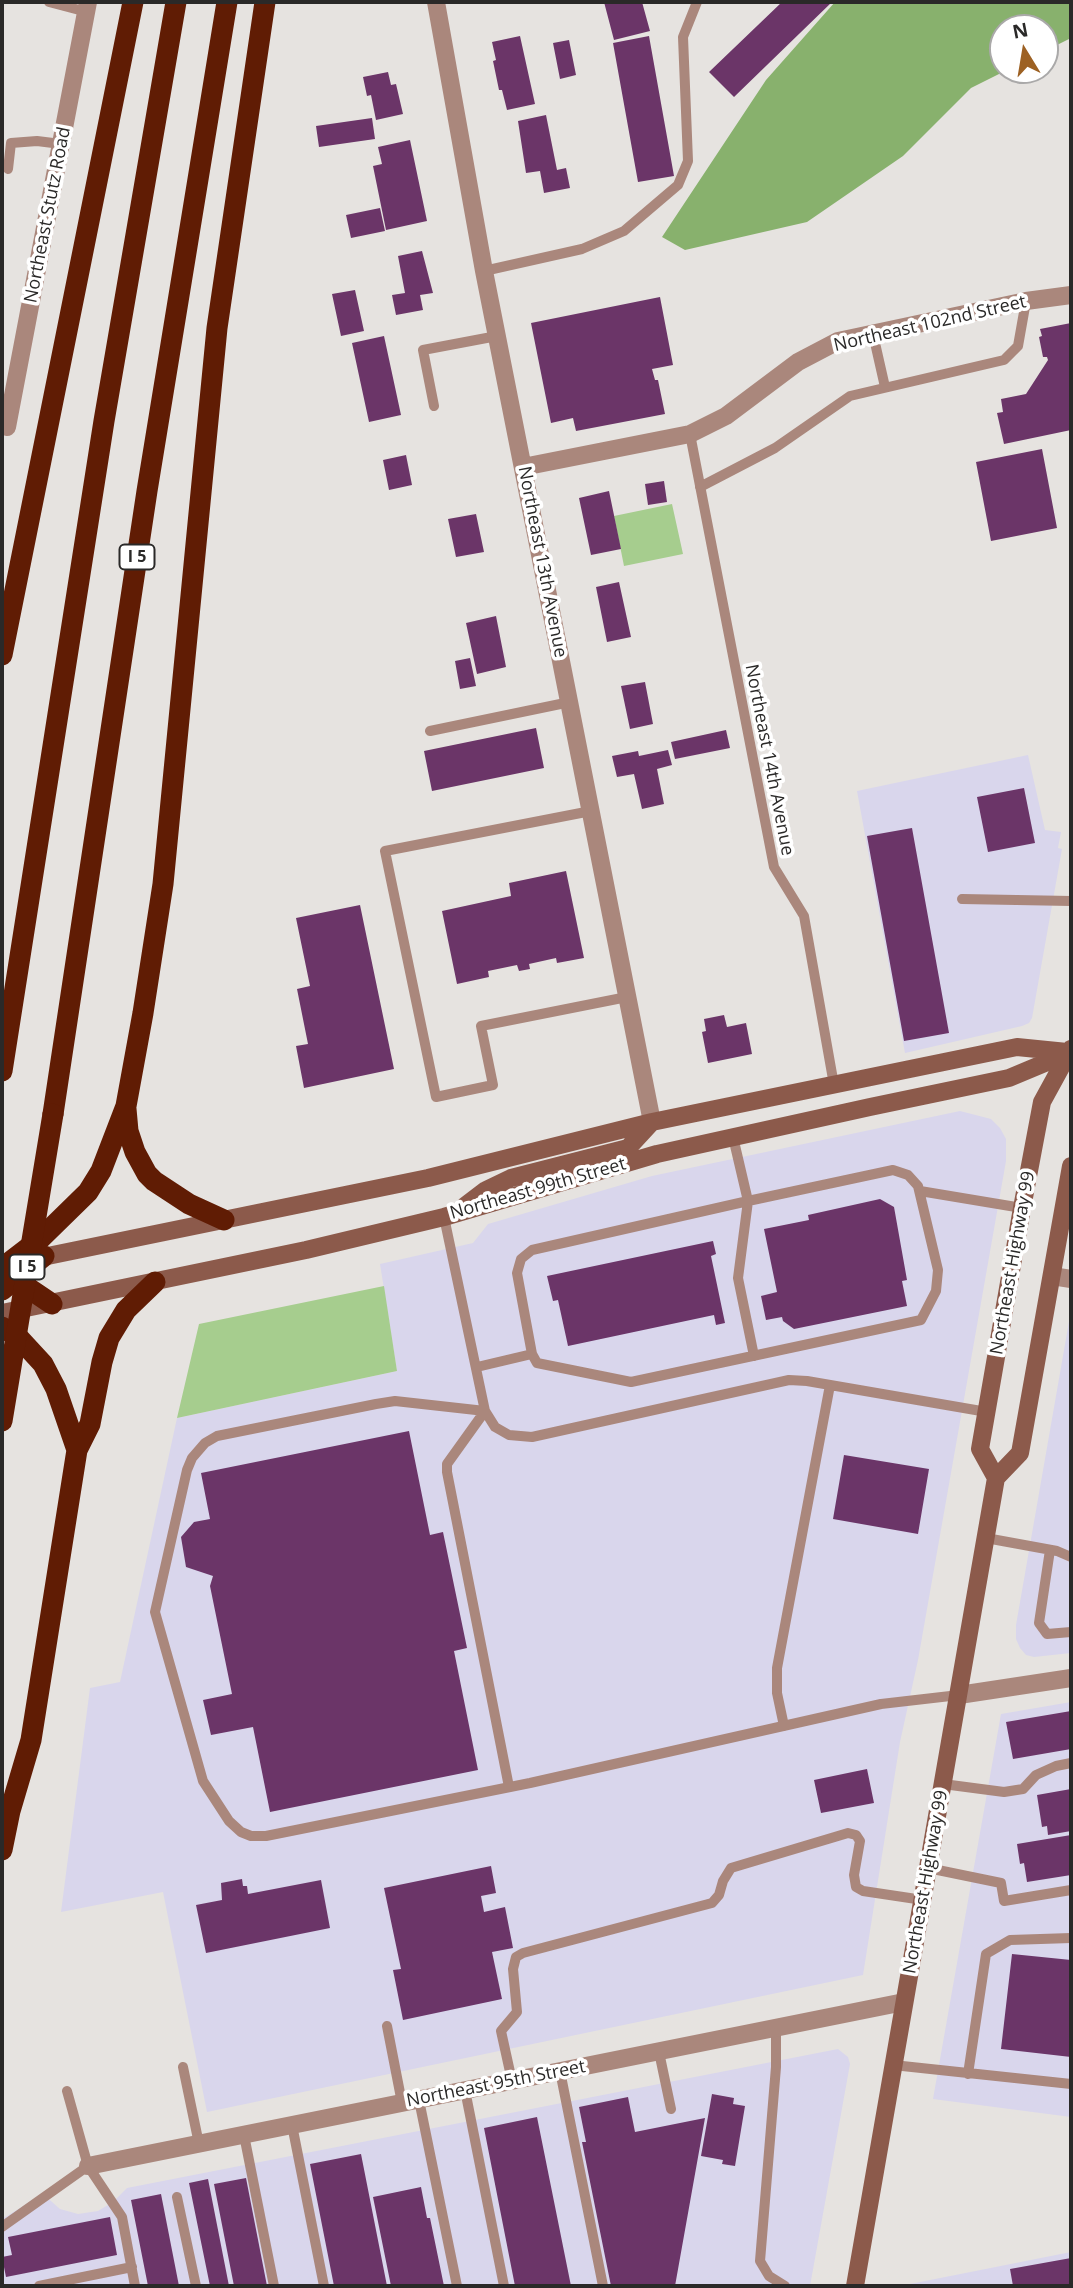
<!DOCTYPE html>
<style>
body{margin:0}
#map{position:relative;width:1073px;height:2288px;overflow:hidden;background:#e6e3e0;font-family:"Open Sans",sans-serif}
canvas{display:block}
.frame{position:absolute;inset:0;border:4px solid #2a2928;pointer-events:none}
.north{position:absolute;left:989px;top:14px;width:70px;height:70px;box-sizing:border-box;background:#fff;border:2px solid #aaa9a9;border-radius:50%;rotate:349deg;font-size:19px;font-weight:700;line-height:28px;text-align:center;color:#2a2928}
.north::after{content:'';display:block;margin:auto;width:24px;height:32px;background:#9d6123;clip-path:polygon(50% 0,100% 100%,50% 72%,0 100%)}
</style>
<div id="map">
<canvas width="1073" height="2288"></canvas>
<div class="frame"></div>
<div class="north">N</div>
</div>
<script>
const ctx = document.querySelector('canvas').getContext('2d');
ctx.lineJoin = 'round';
function fill(path, color) { ctx.fillStyle = color; ctx.fill(path, 'evenodd'); }
const poly = rows => new Path2D(rows.map(r => 'M' + r).join(''));
function stroke(path, color, width, dash) { ctx.strokeStyle = color; ctx.lineWidth = width; ctx.lineCap = dash ? 'butt' : 'round'; ctx.setLineDash(dash || []); ctx.stroke(path); }
function drawText(font, color, halo, rows, align = 'center') {
  ctx.font = font + ' "Open Sans",sans-serif'; ctx.lineWidth = 7; ctx.setLineDash([]); ctx.textBaseline = 'middle'; ctx.strokeStyle = halo; ctx.fillStyle = color; for (const [text, x, y, turn = 0] of rows) {
    ctx.save(); ctx.translate(x, y); ctx.rotate((+turn || 0) * Math.PI / 180); ctx.textAlign = isNaN(turn) ? turn : align; if (halo) ctx.strokeText(text, 0, 0); ctx.fillText(text, 0, 0); ctx.restore();
  }
}
fill(poly([
 [1028,755,1045,830,1061,832,1058,848,1062,849,1032,1018,1029,1023,1022,1026,905,1053,857,791],
 [960,1111,991,1119,1000,1128,1006,1139,1006,1161,918,1660,900,1742,863,1975,207,2112,163,1892,61,1912,90,1688,120,1682,177,1418,397,1371,380,1264,473,1243,488,1224,652,1176],
 [1071,1310,1071,1653,1034,1657,1026,1655,1020,1648,1016,1639,1016,1625],
 [1071,1702,1071,2117,933,2099,1001,1714],
 [838,2049,848,2057,850,2064,810,2286,2,2286,2,2219,43,2194,60,2209,78,2214,98,2211,113,2202,127,2188],
 [1071,2252,1071,2286,900,2286]
]), '#d9d6ec');
fill(poly([
 [672,504,683,554,624,566,614,516],
 [384,1286,397,1371,177,1418,199,1324]
]), '#a6cd8e');
fill(poly([
 [835,2,1071,2,1071,38,1045,51,1045,28,1003,28,1003,70,1007,70,971,88,903,156,807,222,685,250,662,237,766,80]
]), '#88b16d');
fill(poly([
 [604,2,642,2,650,31,614,40],
 [782,2,832,2,734,97,709,72],
 [520,36,535,104,507,110,502,90,499,90,493,61,496,60,492,42],
 [649,36,674,176,638,182,613,43],
 [569,40,576,75,560,79,553,43],
 [388,72,391,85,396,84,403,114,376,120,371,95,367,96,363,77],
 [546,115,557,170,566,168,570,188,544,193,540,171,526,173,518,121],
 [372,118,375,139,319,147,316,126],
 [410,140,427,221,386,230,373,166,382,164,378,147],
 [380,208,385,231,351,238,346,215],
 [422,251,433,293,420,295,423,310,396,315,392,295,405,293,398,256],
 [355,290,364,331,341,336,332,294],
 [660,297,673,365,652,369,655,380,658,380,665,414,576,431,573,418,551,423,531,323],
 [1071,323,1071,430,1004,444,997,413,1003,412,1001,399,1026,394,1048,360,1047,357,1043,357,1039,337,1042,336,1040,329],
 [384,336,401,415,369,422,352,343],
 [1042,449,1057,528,991,541,976,462],
 [406,455,412,485,389,490,383,460],
 [664,481,667,502,648,505,645,484],
 [609,491,621,549,591,555,579,498],
 [476,514,484,552,456,557,448,519],
 [619,582,631,637,607,642,596,587],
 [496,616,506,667,477,674,466,623],
 [470,658,476,686,460,689,455,661],
 [645,682,653,724,630,729,621,686],
 [536,728,544,768,432,791,424,751],
 [726,730,730,748,675,759,671,742],
 [668,750,672,765,657,769,664,804,642,809,634,774,617,777,612,756,638,751,639,756],
 [1024,788,1035,843,988,852,977,797],
 [912,828,949,1033,904,1041,867,836],
 [566,871,584,958,557,963,556,958,529,964,530,969,519,971,517,965,488,971,489,977,457,984,442,911,511,896,509,883],
 [360,905,394,1069,304,1088,296,1046,308,1044,297,989,310,986,296,918],
 [724,1015,727,1027,746,1023,752,1054,708,1063,702,1032,706,1031,704,1019],
 [880,1199,894,1207,907,1280,902,1281,907,1306,794,1329,783,1321,782,1317,766,1320,761,1296,777,1292,764,1229,809,1220,808,1215],
 [713,1241,716,1254,711,1256,725,1323,716,1325,714,1315,568,1346,558,1300,553,1301,547,1276],
 [409,1431,430,1535,443,1532,467,1648,454,1651,478,1770,270,1812,253,1727,211,1735,203,1700,232,1694,210,1586,213,1576,186,1567,181,1537,194,1522,210,1519,201,1473],
 [844,1455,929,1469,918,1534,833,1519],
 [1071,1711,1071,1749,1013,1759,1006,1722],
 [867,1769,874,1803,821,1813,814,1780],
 [1071,1789,1071,1831,1048,1835,1047,1826,1042,1827,1037,1795],
 [1071,1835,1071,1875,1027,1882,1024,1863,1020,1864,1017,1844],
 [491,1866,496,1893,481,1896,484,1912,505,1907,513,1948,492,1952,502,1999,403,2020,393,1970,401,1969,384,1888],
 [242,1879,243,1886,247,1886,248,1894,321,1880,330,1928,206,1953,196,1905,222,1900,221,1883],
 [1012,1954,1071,1960,1071,2057,1001,2049],
 [712,2094,734,2098,733,2104,745,2106,735,2166,722,2164,723,2160,701,2156],
 [628,2097,635,2132,705,2118,675,2286,611,2286,582,2142,586,2142,579,2107],
 [537,2117,571,2286,515,2286,484,2128],
 [361,2154,387,2286,334,2286,310,2164],
 [246,2178,267,2286,234,2286,214,2184],
 [208,2179,229,2286,210,2286,189,2183],
 [421,2187,427,2218,430,2218,444,2286,391,2286,373,2197],
 [161,2194,179,2286,148,2286,131,2200],
 [110,2217,117,2255,6,2277,2,2257,12,2255,8,2237],
 [1071,2258,1071,2286,1013,2286,1010,2269]
]), '#6b3568');
stroke(poly([
 [49,2,87,12],
 [8,169,11,143,37,141,61,144],
 [484,271,582,249,624,231,678,185,688,161,683,37,697,2],
 [873,334,885,387],
 [434,406,423,350,497,336],
 [690,434,774,867,804,916,834,1085],
 [700,487,775,448,850,396,1004,360,1018,346,1026,301],
 [430,731,570,702],
 [591,811,385,851,436,1097,493,1085,481,1026,627,997],
 [962,899,1071,901],
 [733,1137,748,1201,738,1278,754,1356],
 [893,1170,908,1175,918,1186,938,1270,936,1291,921,1320,631,1382,537,1363,532,1354,517,1273,521,1259,532,1250,748,1201,893,1170],
 [920,1191,1022,1208],
 [444,1217,485,1411,495,1427,509,1435,532,1437,789,1380,807,1381,987,1412],
 [477,1367,532,1354],
 [485,1411,395,1401,376,1404,217,1436,205,1443,192,1458,187,1470,155,1612,203,1781,229,1821,241,1832,251,1836,266,1836,530,1783,881,1704,959,1695],
 [485,1411,447,1464,447,1472,509,1787],
 [986,1538,1057,1551,1071,1557],
 [1050,1550,1039,1623,1047,1634,1071,1632],
 [784,1726,777,1693,777,1668,830,1385],
 [943,1784,1004,1792,1023,1789,1036,1775,1056,1766,1071,1763],
 [928,1868,1001,1883,1004,1901,1071,1890],
 [387,2026,402,2103],
 [776,2028,776,2067,760,2261,769,2276,785,2286],
 [659,2052,671,2109],
 [893,2065,1071,2084],
 [183,2067,199,2144],
 [560,2071,603,2286],
 [968,2074,986,1954,1010,1940,1071,1938],
 [512,2081,501,2031,517,2012,513,1969,516,1957,523,1953,712,1903,719,1895,723,1881,731,1868,848,1833,856,1835,860,1841,854,1875,856,1887,863,1891,923,1900],
 [465,2090,504,2286],
 [67,2091,88,2166,122,2217,135,2286],
 [419,2100,457,2286],
 [292,2125,324,2286],
 [244,2135,274,2286],
 [177,2197,196,2286],
 [2,2227,88,2166],
 [39,2286,132,2267]
]), '#aa877c', 10);
stroke(poly([
 [436,2,484,271,652,1122],
 [7,427,88,2],
 [523,467,690,434,726,416,798,362,838,341,1026,301,1071,295],
 [1052,1276,1071,1279],
 [959,1695,1071,1678],
 [88,2166,904,2002]
]), '#aa877c', 18);
stroke(poly([
 [465,1206,486,1190,511,1178,628,1148,652,1122],
 [33,1259,428,1178,652,1122,1017,1047,1067,1052],
 [2,1313,306,1250,444,1217,657,1154,870,1107,1009,1078,1071,1052],
 [996,1478,980,1449,1022,1208,1042,1102,1071,1049],
 [855,2286,996,1478,1020,1453,1071,1166]
]), '#8c5a4b', 18);
stroke(poly([
 [2,655,133,2],
 [2,1071,104,421,176,2],
 [126,1109,128,1131,135,1152,147,1174,154,1181,189,1204,224,1220],
 [53,1114,147,491,227,2],
 [2,1268,41,1238,88,1192,101,1171,126,1106,143,1013,163,884,217,328,265,2],
 [12,1277,52,1304],
 [2,1290,44,1256],
 [2,1327,19,1338,43,1364,56,1389,77,1450],
 [2,1850,10,1811,31,1740,77,1450,90,1424,102,1362,109,1338,126,1310,155,1282]
]), '#601c04', 21);
stroke(poly([
 [2,1421,53,1114]
]), '#601c04', 21);
for (const [x, y, w] of [
 [137,557,35],
 [27,1267,35]
]) { const box = new Path2D(); box.roundRect(x - w / 2, y - 12.5, w, 25, 5); ctx.fillStyle = '#fff'; ctx.fill(box); stroke(box, '#2a2928', 2); }
drawText('bold 16px', '#2a2928', null, [
 ["I 5",137,557],
 ["I 5",27,1267]
]);
drawText('18px', '#2a2928', '#fff', [
 ["Northeast Stutz Road",48,215,-79],
 ["Northeast 102nd Street",930,324,-13],
 ["Northeast 13th Avenue",542,562,79],
 ["Northeast 14th Avenue",769,760,79],
 ["Northeast 99th Street",538,1189,-16],
 ["Northeast Highway 99",1013,1263,-80],
 ["Northeast Highway 99",926,1882,-80],
 ["Northeast 95th Street",496,2084,-11]
]);
</script>
